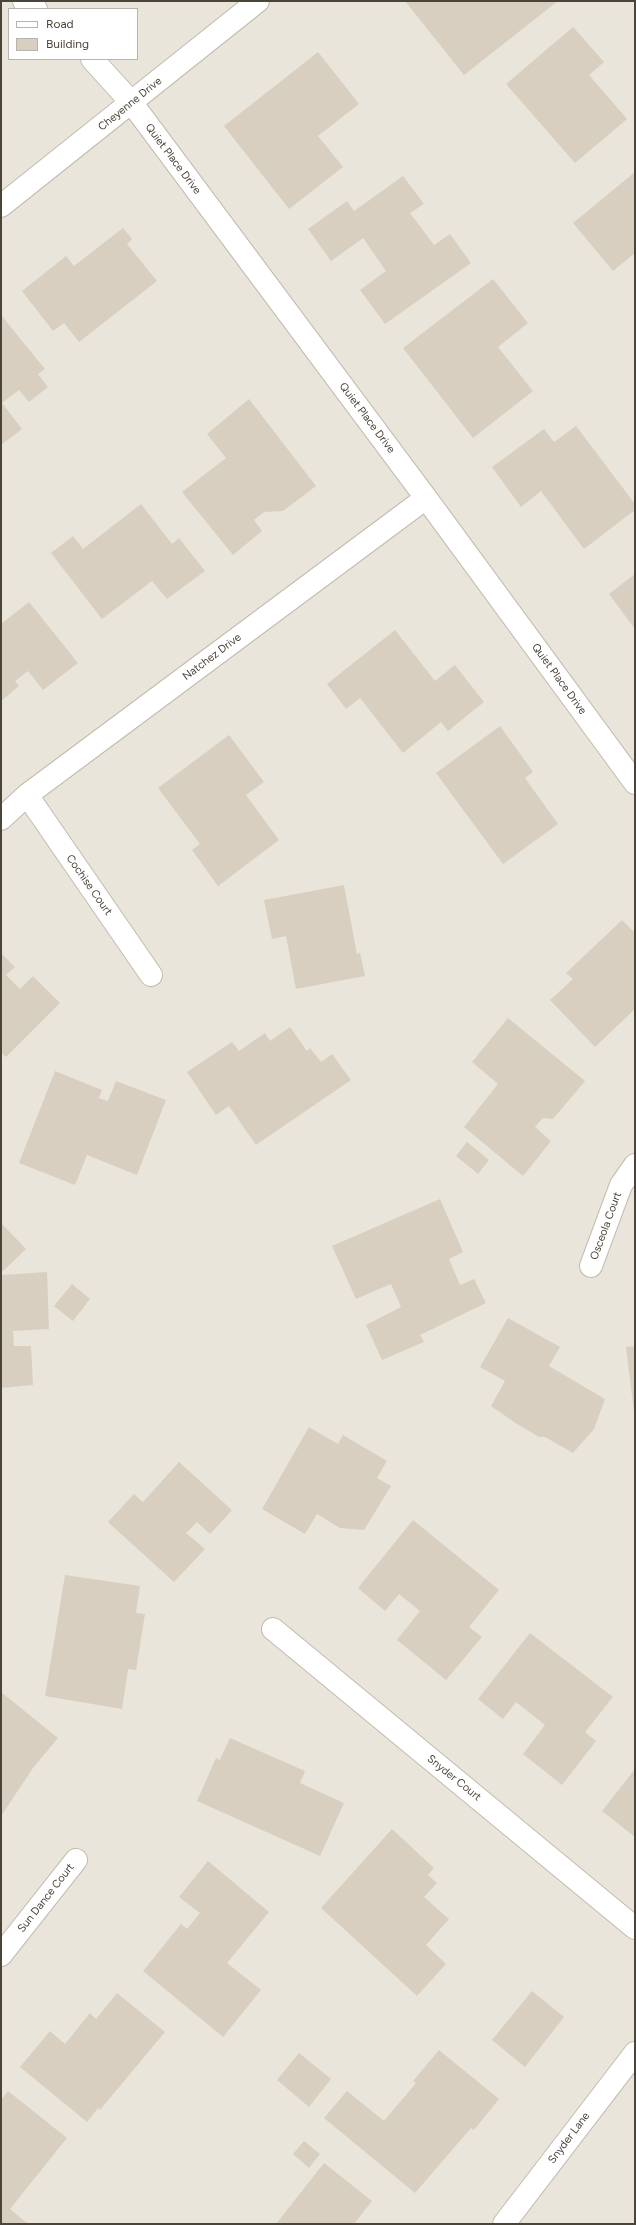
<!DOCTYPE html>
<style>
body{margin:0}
#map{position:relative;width:636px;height:2225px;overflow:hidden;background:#f6f3ec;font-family:Figtree,sans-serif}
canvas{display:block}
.frame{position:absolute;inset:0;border:2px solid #4b4439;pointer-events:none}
.legend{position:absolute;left:8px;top:8px;width:130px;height:52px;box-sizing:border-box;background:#fff;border:1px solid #b7b4b0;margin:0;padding:5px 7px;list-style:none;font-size:12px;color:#4b4439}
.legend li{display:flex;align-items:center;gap:8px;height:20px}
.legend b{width:20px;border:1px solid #b7b4b0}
</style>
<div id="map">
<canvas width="636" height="2225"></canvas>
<div class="frame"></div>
<ul class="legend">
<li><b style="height:5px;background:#fff"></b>Road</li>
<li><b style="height:11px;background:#d8cfc1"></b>Building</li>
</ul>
</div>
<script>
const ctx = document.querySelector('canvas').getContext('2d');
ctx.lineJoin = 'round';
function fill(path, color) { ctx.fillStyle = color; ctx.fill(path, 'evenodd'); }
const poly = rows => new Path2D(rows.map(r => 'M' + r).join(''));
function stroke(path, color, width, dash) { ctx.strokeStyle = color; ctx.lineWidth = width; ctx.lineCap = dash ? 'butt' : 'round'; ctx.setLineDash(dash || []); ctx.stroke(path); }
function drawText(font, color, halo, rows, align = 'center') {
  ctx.font = font + ' Figtree,sans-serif'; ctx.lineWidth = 3.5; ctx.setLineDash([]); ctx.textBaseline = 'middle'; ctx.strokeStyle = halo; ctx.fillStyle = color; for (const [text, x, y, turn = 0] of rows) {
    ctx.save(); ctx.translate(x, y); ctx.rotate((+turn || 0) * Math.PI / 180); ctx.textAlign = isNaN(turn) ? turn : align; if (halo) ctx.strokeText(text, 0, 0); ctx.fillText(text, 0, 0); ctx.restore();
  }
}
fill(poly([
 [1,1,635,1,635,2224,1,2224],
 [9,9,137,9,137,59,9,59]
]), '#eae5da');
fill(poly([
 [405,1,558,1,464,75],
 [573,27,604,62,589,75,627,119,575,163,506,84],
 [318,52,359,104,318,136,343,167,289,209,224,126],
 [635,172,635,253,613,271,573,223],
 [403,176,424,204,410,213,434,245,450,234,471,263,385,324,360,290,386,271,363,238,331,261,308,229,347,201,354,211],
 [123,228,132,239,127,244,157,281,79,342,64,323,53,331,22,291,66,256,74,266],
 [493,279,528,323,498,347,533,391,473,438,403,348],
 [1,315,45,369,38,374,48,387,29,402,19,390,2,403,22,429,1,445],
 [249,399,316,486,283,511,264,512,254,520,262,531,233,555,182,492,226,458,207,434],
 [576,426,635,504,635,510,584,549,541,491,521,507,492,467,544,429,554,442],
 [141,504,172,544,179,538,205,571,167,599,152,581,102,619,51,553,73,536,83,549],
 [635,574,635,629,609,594],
 [29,602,78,663,43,690,28,671,15,681,19,686,1,701,1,624],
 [395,630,435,681,455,665,484,702,448,731,441,722,403,753,360,698,346,709,327,684],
 [500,726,533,772,525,778,558,824,503,864,436,773],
 [229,735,264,782,246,795,279,840,218,886,192,850,200,844,158,788],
 [344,885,357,954,360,953,365,976,296,989,286,936,272,939,264,900],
 [622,920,635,933,635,1009,595,1047,550,1000,573,979,566,973],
 [1,953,15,967,6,975,20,989,33,976,60,1003,6,1057,1,1052],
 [508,1018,585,1081,553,1119,543,1118,535,1127,551,1141,523,1176,464,1127,498,1084,472,1062],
 [290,1027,307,1051,310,1048,321,1062,332,1054,351,1080,256,1145,229,1106,216,1115,187,1072,232,1042,239,1051,265,1033,270,1041],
 [55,1071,102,1090,99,1098,108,1101,116,1081,166,1100,137,1175,87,1155,75,1185,19,1163],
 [467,1142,489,1160,478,1174,456,1156],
 [440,1199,463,1252,449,1259,460,1285,474,1279,486,1303,420,1335,424,1342,382,1360,366,1325,401,1307,391,1284,356,1299,332,1246],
 [2,1224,26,1249,2,1272,1,1271],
 [47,1272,49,1329,13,1331,14,1346,31,1346,33,1385,1,1388,1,1275],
 [72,1284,90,1299,73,1321,54,1306],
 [508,1318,560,1347,549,1366,605,1399,594,1429,573,1453,545,1437,539,1437,517,1424,491,1406,505,1381,480,1367],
 [635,1346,635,1412,634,1412,626,1347],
 [309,1427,338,1444,343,1435,387,1461,377,1478,391,1486,364,1530,340,1528,317,1514,305,1534,262,1509],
 [179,1462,232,1510,210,1534,197,1522,186,1533,205,1549,174,1582,108,1522,134,1494,143,1502],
 [413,1520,499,1590,469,1627,482,1637,446,1680,397,1640,420,1611,399,1594,385,1611,358,1588],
 [65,1575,140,1586,136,1613,145,1614,136,1670,128,1669,122,1709,45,1696],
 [530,1633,613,1697,585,1732,596,1741,562,1785,523,1754,545,1725,516,1702,503,1719,478,1699],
 [1,1692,58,1738,33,1768,1,1816],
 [230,1738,305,1771,300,1783,344,1803,320,1856,197,1801,216,1758,220,1760],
 [635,1769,635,1837,602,1811],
 [392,1829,434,1868,428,1875,437,1883,424,1897,449,1919,426,1945,446,1964,417,1996,321,1908],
 [208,1861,269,1912,227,1963,261,1990,223,2037,143,1971,181,1924,187,1929,200,1913,179,1897],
 [532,1991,564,2017,525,2067,492,2040],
 [117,1993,165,2032,100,2110,98,2108,87,2122,20,2067,50,2031,65,2044,90,2013,96,2019],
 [439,2050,499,2099,474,2130,471,2128,415,2193,324,2118,347,2091,384,2121,416,2083,413,2081],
 [299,2053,331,2079,309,2107,277,2080],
 [8,2091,67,2138,10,2209,28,2224,1,2224,1,2100],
 [304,2141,320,2154,309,2168,293,2154],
 [324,2163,372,2201,354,2224,276,2224]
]), '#d8cfc1');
const minor = poly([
 [24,1,36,9],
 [92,59,131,102,426,498,635,783],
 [1,206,258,1],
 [27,795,151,975],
 [1,819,27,795,426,498],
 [591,1266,621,1185,635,1165],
 [273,1629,635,1928],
 [1,1955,76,1860],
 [504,2224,635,2053]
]);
stroke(minor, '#c2bbae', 24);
stroke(minor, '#fff', 22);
drawText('11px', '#4b4439', '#fff', [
 ["Cheyenne Drive",130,104,-39],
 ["Quiet Place Drive",173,159,53],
 ["Quiet Place Drive",367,418,53],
 ["Natchez Drive",212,657,-37],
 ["Quiet Place Drive",559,679,54],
 ["Cochise Court",89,885,55],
 ["Osceola Court",606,1226,-70],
 ["Snyder Court",454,1778,39],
 ["Sun Dance Court",46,1898,-52],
 ["Snyder Lane",569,2138,-53]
]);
</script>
